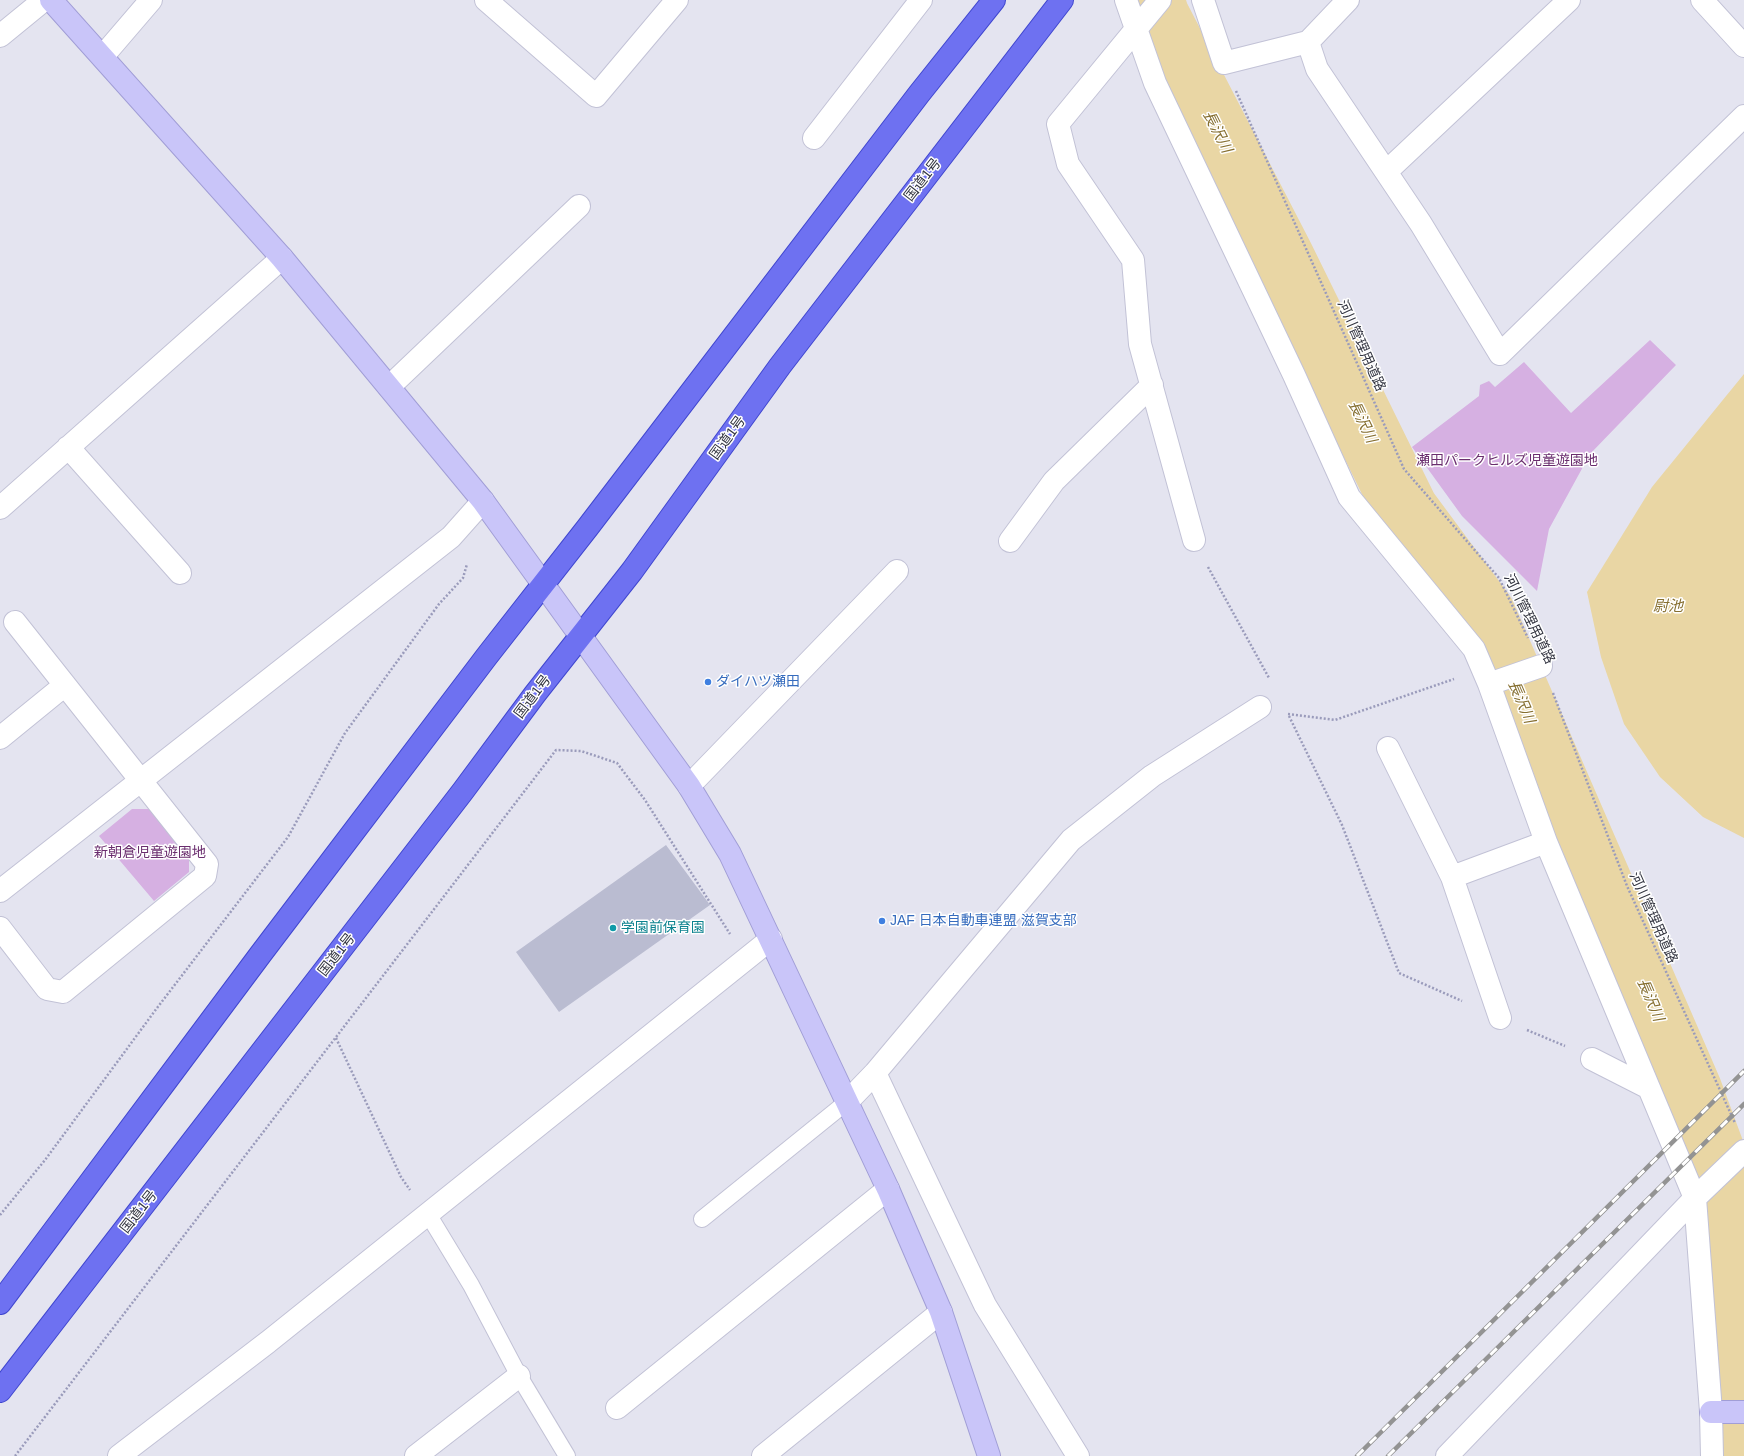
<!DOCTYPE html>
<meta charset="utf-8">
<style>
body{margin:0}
canvas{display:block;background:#e4e4f0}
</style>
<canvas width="1744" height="1456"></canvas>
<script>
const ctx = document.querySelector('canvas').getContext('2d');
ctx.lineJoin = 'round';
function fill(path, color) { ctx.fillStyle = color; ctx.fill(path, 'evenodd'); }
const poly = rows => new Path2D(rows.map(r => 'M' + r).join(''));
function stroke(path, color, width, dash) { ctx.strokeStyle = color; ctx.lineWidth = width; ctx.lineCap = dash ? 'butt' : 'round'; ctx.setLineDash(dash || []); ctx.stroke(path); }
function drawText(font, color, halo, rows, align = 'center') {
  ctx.font = font + ' Helvetica,"Noto Sans JP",sans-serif'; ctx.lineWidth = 3; ctx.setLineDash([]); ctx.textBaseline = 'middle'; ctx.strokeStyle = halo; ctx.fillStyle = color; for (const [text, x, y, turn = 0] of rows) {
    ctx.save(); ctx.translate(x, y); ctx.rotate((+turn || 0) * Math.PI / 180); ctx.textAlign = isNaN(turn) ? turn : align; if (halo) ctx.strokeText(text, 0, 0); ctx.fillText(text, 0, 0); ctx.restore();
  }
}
fill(poly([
 [1650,340,1676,365,1590,454,1549,529,1537,591,1462,516,1412,447,1479,396,1480,385,1489,381,1495,387,1524,362,1571,413],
 [132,809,149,809,189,858,189,872,154,901,99,836]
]), '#d6b0e2');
fill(poly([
 [1744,374,1744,838,1703,817,1660,777,1624,724,1601,657,1587,592,1652,487]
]), '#e9d6a4');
stroke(poly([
 [1152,0,1157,16,1282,258,1406,510,1483,614,1690,1091,1728,1194,1742,1456]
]), '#e9d6a4', 65);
fill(poly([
 [666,845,710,905,559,1012,516,952]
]), '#babcd1');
const lane = poly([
 [428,1214,471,1285,519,1376,567,1456],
 [702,1219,848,1101]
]);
const street = poly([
 [486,0,596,96,677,0],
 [1126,0,1155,83,1294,375,1349,497,1474,649,1489,684,1546,842,1695,1198,1711,1412,1712,1456],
 [1160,0,1058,124,1068,164,1133,260,1140,344,1194,540],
 [1203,0,1224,63,1308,42,1317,69,1421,224,1500,354,1744,116],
 [1702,0,1744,46],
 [0,36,44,0],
 [1308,42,1348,0],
 [103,56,151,0],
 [814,138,921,0],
 [1386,172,1569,0],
 [389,387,579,206],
 [68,447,180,573],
 [0,508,282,258],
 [1010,541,1054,481,1152,385],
 [1489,684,1541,666],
 [0,738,65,685],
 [1388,748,1452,877,1546,842],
 [689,786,897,571],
 [1452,877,1500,1018],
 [0,891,451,537,483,501],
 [0,928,47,989,63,992,205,876,207,864,15,622],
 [1592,1059,1649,1088],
 [875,1073,985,1305,1078,1456],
 [848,1101,875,1073,1071,840,1152,776,1260,707],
 [617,1408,888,1189],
 [119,1456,268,1342,771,939],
 [416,1456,519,1376],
 [763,1456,941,1312],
 [1447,1456,1695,1198,1744,1151]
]);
const secondary = poly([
 [51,0,282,258,483,501,689,786,730,854,888,1189,941,1312,989,1456],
 [1711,1412,1744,1412]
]);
const highway = poly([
 [0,1303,260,955,487,656,588,527,919,94,994,0],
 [0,1391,463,791,535,694,632,571,780,366,1062,0]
]);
stroke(lane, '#c2c2d6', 18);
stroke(street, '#c2c2d6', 24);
stroke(secondary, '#a19ed6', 24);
stroke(highway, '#4047cf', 24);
stroke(poly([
 [1236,91,1404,469,1499,578,1528,638],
 [1208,567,1269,678],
 [1553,693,1627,886,1735,1123],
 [1288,714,1335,720,1454,679],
 [1289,716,1342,825,1399,973,1462,1001],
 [1527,1030,1565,1046],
 [336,1038,401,1177,410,1190],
 [0,1215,45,1160,157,1008,288,837,345,733,439,604,463,578,467,564],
 [15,1456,556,750,581,751,617,763,645,800,730,934]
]), '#9a9bbb', 2.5, [2, 2]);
stroke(lane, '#fff', 16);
stroke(street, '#fff', 22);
stroke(secondary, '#c9c5f9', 22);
stroke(highway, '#6e71f1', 22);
const rail = poly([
 [1357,1456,1744,1071],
 [1388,1456,1744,1104]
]);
stroke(rail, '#939393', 4.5);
stroke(rail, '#fff', 3, [9]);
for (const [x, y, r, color] of [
 [708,682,4,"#3f7fe0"],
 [882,921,4,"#3f7fe0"],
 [613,928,4,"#0f9aa8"]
]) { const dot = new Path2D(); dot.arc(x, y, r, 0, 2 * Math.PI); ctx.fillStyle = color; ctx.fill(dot); stroke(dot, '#fff', 1.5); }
drawText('14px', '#343642', '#fff', [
 ["国道1号",923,180,-52],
 ["河川管理用道路",1361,346,66],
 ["国道1号",728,438,-54],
 ["河川管理用道路",1529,619,64],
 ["国道1号",533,697,-53],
 ["河川管理用道路",1653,918,66],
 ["国道1号",337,955,-52],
 ["国道1号",139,1212,-52]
]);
drawText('14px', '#6a2d6e', '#fff', [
 ["瀬田パークヒルズ児童遊園地",1507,461],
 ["新朝倉児童遊園地",150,853]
]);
drawText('14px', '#366cbe', '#fff', [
 ["ダイハツ瀬田",716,682],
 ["JAF 日本自動車連盟 滋賀支部",890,921]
], 'left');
drawText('14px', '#0d838f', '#fff', [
 ["学園前保育園",621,928]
], 'left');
drawText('italic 15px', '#866f30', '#fff', [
 ["長沢川",1217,132,63],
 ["長沢川",1362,422,64],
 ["尉池",1668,607],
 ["長沢川",1521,702,67],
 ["長沢川",1650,1000,67]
]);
</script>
